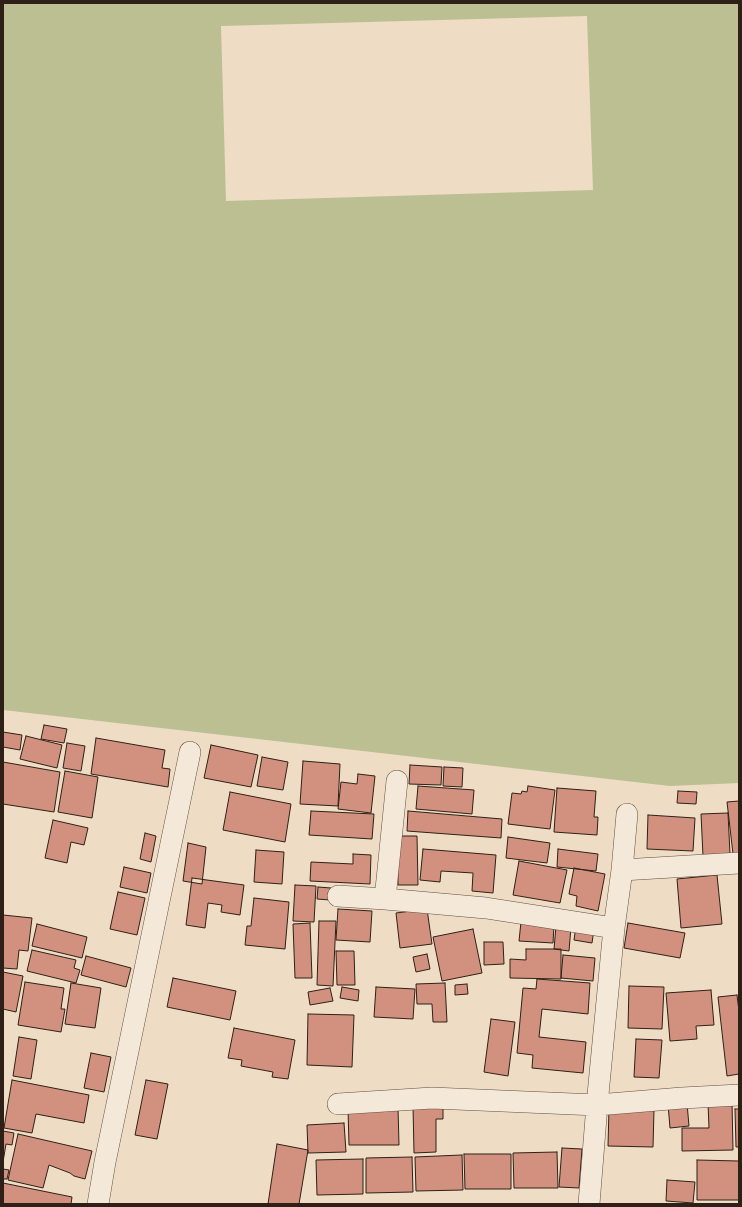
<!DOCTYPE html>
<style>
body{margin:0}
#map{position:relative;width:742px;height:1207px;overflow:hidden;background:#eedcc4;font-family:"Sorts Mill Goudy",serif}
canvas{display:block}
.frame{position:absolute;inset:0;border:4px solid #2e2016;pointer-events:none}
</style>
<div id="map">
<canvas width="742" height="1207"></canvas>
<div class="frame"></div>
</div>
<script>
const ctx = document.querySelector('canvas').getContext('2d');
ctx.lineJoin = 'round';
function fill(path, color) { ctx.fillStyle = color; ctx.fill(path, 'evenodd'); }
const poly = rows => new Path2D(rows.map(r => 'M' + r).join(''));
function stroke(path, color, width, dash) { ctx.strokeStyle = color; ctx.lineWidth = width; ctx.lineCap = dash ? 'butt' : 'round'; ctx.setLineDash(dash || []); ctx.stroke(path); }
fill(poly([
 [3,3,739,3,739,783,670,786,3,710],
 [587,16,593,190,226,201,221,26]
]), '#bbbf92');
const building = poly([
 [44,725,67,729,64,743,41,739,44,725],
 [3,732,22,735,20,750,3,747,3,732],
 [26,736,62,745,57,768,20,759,26,736],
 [96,738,165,750,162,768,170,769,168,787,91,774,96,738],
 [67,743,85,746,81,771,63,768,67,743],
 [211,745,258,755,251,787,204,778,211,745],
 [262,757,288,762,283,790,257,786,262,757],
 [303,761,340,764,338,806,300,804,303,761],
 [3,762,60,772,54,812,3,804,3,762],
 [410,765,442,767,441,785,409,784,410,765],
 [444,767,463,768,462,787,443,786,444,767],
 [65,771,98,777,92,818,58,812,65,771],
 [358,774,375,776,371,813,338,809,341,782,357,784,358,774],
 [418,786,474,790,472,814,416,809,418,786],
 [528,786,555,790,550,829,508,824,512,793,521,794,522,791,527,792,528,786],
 [557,788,596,791,594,817,598,817,597,835,554,832,557,788],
 [678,791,697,792,696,804,677,803,678,791],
 [230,792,291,804,285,842,223,830,230,792],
 [739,801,739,854,733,854,727,802,739,801],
 [311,811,374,814,372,839,309,835,311,811],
 [408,811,502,819,501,838,407,831,408,811],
 [728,813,730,854,703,856,701,814,728,813],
 [648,815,695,818,693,851,647,849,648,815],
 [53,820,88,828,84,845,71,842,67,863,45,858,53,820],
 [145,833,156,836,151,862,140,859,145,833],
 [397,836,417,836,418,885,398,885,397,836],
 [508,837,550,843,547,863,506,858,508,837],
 [188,843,206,847,202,884,183,881,188,843],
 [423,849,496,855,493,893,472,891,473,873,441,871,440,882,420,880,423,849],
 [558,849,598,854,596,871,557,867,558,849],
 [256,850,284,852,282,884,254,882,256,850],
 [353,854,371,855,370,884,310,881,311,862,353,864,353,854],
 [519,861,567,870,560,903,513,895,519,861],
 [124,867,151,873,147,893,120,887,124,867],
 [574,868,605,874,598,911,576,906,577,896,569,894,574,868],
 [717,875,722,924,681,928,677,879,717,875],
 [192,878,244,885,240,915,221,912,222,905,208,903,205,928,186,925,192,878],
 [295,885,316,886,314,922,293,921,295,885],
 [318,887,331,888,330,900,317,899,318,887],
 [118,892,145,898,137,935,110,929,118,892],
 [254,898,289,902,285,949,245,945,247,926,251,926,254,898],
 [338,909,372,911,370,942,336,940,338,909],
 [427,909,432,944,400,948,396,913,427,909],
 [3,915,32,918,28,951,19,950,17,969,3,968,3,915],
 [319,921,336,921,333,986,317,985,319,921],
 [521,922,554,925,553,943,519,941,521,922],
 [310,923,312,978,295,978,293,924,310,923],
 [628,923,685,933,680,958,624,948,628,923],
 [37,924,87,937,82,958,32,946,37,924],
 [556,926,571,927,569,951,554,949,556,926],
 [576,926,594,929,592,943,574,940,576,926],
 [473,929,482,973,442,981,433,937,473,929],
 [484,942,503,942,504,964,484,965,484,942],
 [526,949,561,949,561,979,510,978,510,959,526,960,526,949],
 [32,950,76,960,74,968,80,970,76,983,27,971,32,950],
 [336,951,354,951,355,985,337,985,336,951],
 [427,954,430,969,416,972,413,957,427,954],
 [563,955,595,958,593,981,561,978,563,955],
 [86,956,131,968,126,987,81,975,86,956],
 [3,972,23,976,16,1012,3,1009,3,972],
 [173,978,236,991,230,1020,167,1007,173,978],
 [537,979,590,983,588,1014,542,1009,539,1037,586,1042,583,1073,532,1068,533,1055,517,1053,523,988,536,989,537,979],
 [25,982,64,988,61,1009,65,1009,61,1032,18,1025,25,982],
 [71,983,101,988,95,1028,65,1024,71,983],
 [445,983,447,1022,433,1022,432,1004,417,1004,416,984,445,983],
 [467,984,468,994,455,995,455,985,467,984],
 [629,986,664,987,662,1029,628,1028,629,986],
 [342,987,359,990,358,1001,340,998,342,987],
 [376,987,415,989,413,1019,374,1017,376,987],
 [330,988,333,1001,310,1005,308,992,330,988],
 [711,990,714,1025,696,1026,697,1039,670,1041,666,993,711,990],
 [737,995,739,1011,739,1074,727,1076,718,997,737,995],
 [308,1014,354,1015,352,1067,307,1065,308,1014],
 [491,1019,515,1022,508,1076,484,1072,491,1019],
 [234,1028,295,1040,288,1079,272,1077,273,1072,241,1066,242,1060,228,1058,234,1028],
 [19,1037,37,1040,31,1079,13,1076,19,1037],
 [636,1039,662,1040,659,1078,634,1077,636,1039],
 [91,1053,111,1057,104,1092,84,1088,91,1053],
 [12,1080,89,1095,84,1123,36,1114,32,1133,4,1128,12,1080],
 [146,1080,168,1084,157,1139,135,1135,146,1080],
 [732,1102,733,1150,682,1151,682,1128,709,1128,708,1103,732,1102],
 [687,1103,689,1126,670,1128,668,1104,687,1103],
 [443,1105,443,1119,436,1119,436,1152,414,1153,413,1106,443,1105],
 [398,1108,399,1145,349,1145,348,1109,398,1108],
 [609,1109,654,1110,653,1147,608,1146,609,1109],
 [735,1109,739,1109,739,1147,736,1147,735,1109],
 [344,1123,346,1152,308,1153,307,1125,344,1123],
 [3,1131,14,1133,12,1145,6,1144,3,1162,3,1131],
 [18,1134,92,1151,85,1179,74,1176,70,1173,49,1165,43,1188,8,1180,18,1134],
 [277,1144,308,1150,299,1204,268,1204,277,1144],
 [562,1148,582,1149,579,1188,559,1187,562,1148],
 [557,1152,558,1188,514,1188,513,1153,557,1152],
 [464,1154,511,1154,511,1189,465,1189,464,1154],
 [462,1155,463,1190,416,1191,415,1157,462,1155],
 [412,1157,413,1192,366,1193,366,1158,412,1157],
 [363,1159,363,1194,317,1195,316,1160,363,1159],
 [697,1160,739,1161,739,1200,697,1200,697,1160],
 [3,1169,9,1170,7,1179,3,1179,3,1169],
 [667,1180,695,1182,693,1203,666,1201,667,1180],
 [3,1183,72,1197,71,1204,3,1204,3,1183]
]);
fill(building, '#d2917f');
stroke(building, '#2e2016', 1);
const street = poly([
 [397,781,385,899,486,908,614,928],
 [622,870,739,863],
 [338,896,385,899],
 [338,1104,432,1098,597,1105,682,1098,739,1095],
 [98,1204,105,1162,190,752],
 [589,1204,597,1105,614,928,622,870,627,814]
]);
stroke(street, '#5e4f42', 22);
stroke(street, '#f4e8d9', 21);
</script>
